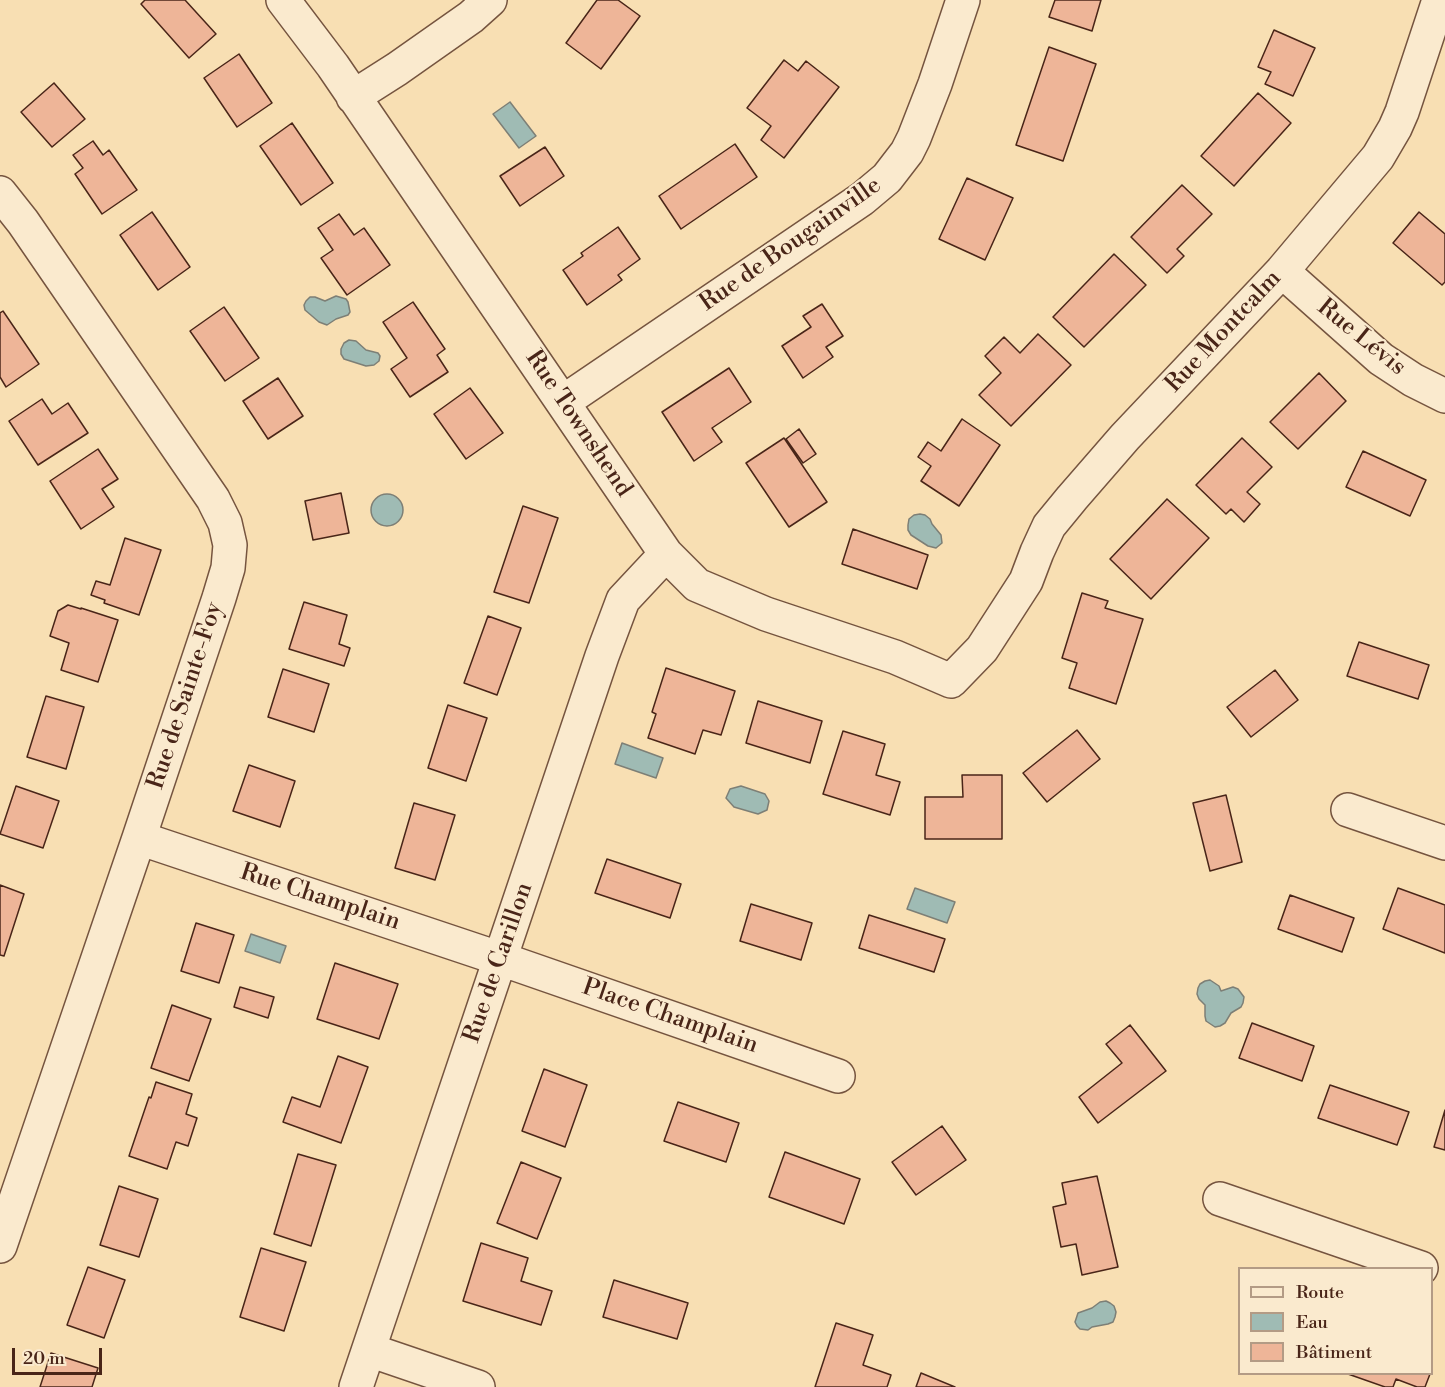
<!DOCTYPE html>
<meta charset="utf-8">
<style>
body{margin:0}
#map{position:relative;width:1445px;height:1387px;overflow:hidden;background:#f8dfb3;font-family:"Libre Bodoni",serif}
canvas{display:block}
.legend{position:absolute;left:1238px;top:1267px;width:195px;height:108px;box-sizing:border-box;background:#faeace;border:2px solid #b39b85;margin:0;padding:8px 10px;list-style:none;font-size:18px;color:#492518}
.legend li{display:flex;align-items:center;gap:12px;height:30px}
.legend b{width:30px;border:2px solid #b39b85}
.scale{position:absolute;left:12px;top:1348px;width:90px;height:27px;box-sizing:border-box;border:3px solid #492518;border-top:0;padding-left:8px;font-size:18px;line-height:21px;white-space:nowrap;color:#492518;-webkit-text-stroke:4px #faeace;paint-order:stroke}
</style>
<div id="map">
<canvas width="1445" height="1387"></canvas>
<ul class="legend">
<li><b style="height:8px;background:#faeace"></b>Route</li>
<li><b style="height:16px;background:#9fbbb4"></b>Eau</li>
<li><b style="height:16px;background:#eeb598"></b>Bâtiment</li>
</ul>
<div class="scale">20 m</div>
</div>
<script>
const ctx = document.querySelector('canvas').getContext('2d');
ctx.lineJoin = 'round';
function fill(path, color) { ctx.fillStyle = color; ctx.fill(path, 'evenodd'); }
const poly = rows => new Path2D(rows.map(r => 'M' + r).join(''));
function stroke(path, color, width, dash) { ctx.strokeStyle = color; ctx.lineWidth = width; ctx.lineCap = dash ? 'butt' : 'round'; ctx.setLineDash(dash || []); ctx.stroke(path); }
function drawText(font, color, halo, rows, align = 'center') {
  ctx.font = font + ' "Libre Bodoni",serif'; ctx.lineWidth = 4.5; ctx.setLineDash([]); ctx.textBaseline = 'middle'; ctx.strokeStyle = halo; ctx.fillStyle = color; for (const [text, x, y, turn = 0] of rows) {
    ctx.save(); ctx.translate(x, y); ctx.rotate((+turn || 0) * Math.PI / 180); ctx.textAlign = isNaN(turn) ? turn : align; if (halo) ctx.strokeText(text, 0, 0); ctx.fillText(text, 0, 0); ctx.restore();
  }
}
const water = poly([
 [510,102,536,136,519,148,493,114,510,102],
 [336,296,346,299,348,302,350,312,348,315,336,319,327,325,319,322,305,310,304,305,306,301,310,297,315,297,325,301,336,296],
 [349,340,356,341,366,350,378,353,380,356,379,361,374,365,366,366,344,359,341,354,341,349,344,343,349,340],
 '371 510a16 16 0 1 1 32 0a16 16 0 1 1-32 0Z',
 [920,514,925,515,930,519,932,524,941,535,942,543,936,548,928,546,911,535,908,530,908,525,909,519,914,515,920,514],
 [622,743,663,758,656,778,615,764,622,743],
 [741,786,765,794,769,801,767,810,758,814,734,807,726,798,730,789,741,786],
 [915,888,955,902,947,923,907,909,915,888],
 [251,934,286,946,280,963,245,951,251,934],
 [1210,980,1219,986,1221,991,1233,987,1238,989,1244,997,1243,1003,1241,1007,1231,1013,1225,1023,1220,1026,1215,1027,1206,1021,1205,1016,1205,1005,1199,999,1197,994,1198,988,1200,984,1205,981,1210,980],
 [1106,1301,1110,1303,1114,1306,1116,1312,1115,1317,1113,1322,1108,1324,1092,1327,1088,1330,1080,1329,1077,1326,1075,1322,1078,1313,1092,1308,1100,1302,1106,1301]
]);
fill(water, '#9fbbb4');
stroke(water, '#7d7f76', 1.5);
const building = poly([
 [145,0,185,0,216,34,189,58,141,4,145,0],
 [597,0,618,0,640,16,601,69,566,43,597,0],
 [1055,0,1101,0,1092,31,1049,17,1055,0],
 [1274,30,1315,48,1293,96,1265,84,1271,72,1258,67,1274,30],
 [1049,47,1096,64,1063,161,1016,145,1049,47],
 [239,54,272,103,237,127,204,78,239,54],
 [784,60,798,71,806,61,839,87,784,158,761,140,771,126,747,108,784,60],
 [54,83,85,119,52,147,21,112,54,83],
 [1258,93,1291,123,1234,186,1201,156,1258,93],
 [292,123,333,183,301,205,260,146,292,123],
 [93,141,103,155,109,150,137,190,102,214,75,174,83,168,73,155,93,141],
 [735,144,757,177,681,229,659,196,735,144],
 [545,147,564,176,520,206,500,176,545,147],
 [967,178,1013,198,985,260,939,239,967,178],
 [1182,185,1212,214,1177,249,1184,256,1167,273,1131,237,1182,185],
 [152,212,190,267,158,290,120,235,152,212],
 [1419,212,1445,234,1445,282,1442,285,1393,243,1419,212],
 [339,214,354,235,364,228,390,265,347,295,321,258,333,250,318,228,339,214],
 [618,227,640,259,618,275,622,280,587,305,563,270,583,256,581,253,618,227],
 [1114,254,1146,285,1084,347,1053,317,1114,254],
 [413,302,445,349,437,355,448,372,410,397,391,369,407,358,383,322,413,302],
 [822,304,843,336,826,347,833,357,803,378,782,346,811,327,803,316,822,304],
 [224,307,259,358,225,381,190,331,224,307],
 [3,311,39,364,6,387,0,377,0,313,3,311],
 [1038,334,1071,365,1011,426,979,395,1001,373,985,356,1004,337,1020,353,1038,334],
 [729,368,751,402,712,428,722,442,694,461,662,412,729,368],
 [1319,373,1346,401,1298,449,1270,422,1319,373],
 [278,378,303,416,268,439,243,401,278,378],
 [470,388,503,433,466,459,434,414,470,388],
 [42,399,52,414,68,403,88,433,38,465,9,421,42,399],
 [962,419,1000,445,959,506,921,481,931,466,918,457,928,442,941,451,962,419],
 [799,429,816,454,803,463,786,439,799,429],
 [784,438,827,502,789,527,746,463,784,438],
 [1242,438,1272,467,1247,492,1260,504,1244,522,1231,509,1226,514,1196,485,1242,438],
 [98,449,118,479,102,489,114,507,81,529,50,481,98,449],
 [1363,451,1426,480,1410,516,1346,487,1363,451],
 [341,493,349,533,313,540,305,501,341,493],
 [1167,499,1209,538,1151,599,1110,559,1167,499],
 [523,506,558,518,529,603,494,592,523,506],
 [853,529,928,555,917,589,842,564,853,529],
 [125,538,161,550,139,615,104,603,105,600,91,595,96,581,110,585,125,538],
 [1082,593,1108,601,1105,608,1143,619,1116,704,1069,688,1077,663,1062,658,1082,593],
 [304,602,347,615,339,644,350,648,344,666,289,649,304,602],
 [68,605,81,609,81,608,118,620,98,682,61,670,69,643,50,636,58,611,68,605],
 [488,616,521,628,497,695,464,683,488,616],
 [1359,642,1429,665,1418,699,1347,676,1359,642],
 [666,668,735,691,721,735,703,730,695,754,648,738,656,714,652,712,666,668],
 [283,669,329,684,314,732,268,717,283,669],
 [1275,670,1298,700,1251,737,1227,707,1275,670],
 [46,696,84,707,66,769,27,757,46,696],
 [758,701,822,721,810,763,746,743,758,701],
 [448,705,487,718,466,781,428,768,448,705],
 [1077,730,1100,759,1047,802,1023,773,1077,730],
 [843,731,885,744,876,775,900,782,890,815,823,794,843,731],
 [249,765,295,781,280,827,233,811,249,765],
 [962,775,1002,775,1002,839,925,839,925,797,963,797,962,775],
 [16,786,59,801,43,848,0,834,16,786],
 [1226,795,1242,862,1210,871,1193,803,1226,795],
 [414,803,455,815,435,880,395,868,414,803],
 [607,859,681,884,670,918,595,893,607,859],
 [0,885,24,894,4,956,0,955,0,885],
 [1398,888,1445,905,1445,953,1383,929,1398,888],
 [1290,895,1354,918,1342,952,1278,929,1290,895],
 [751,904,812,923,801,960,740,941,751,904],
 [869,915,945,939,934,972,859,948,869,915],
 [196,923,234,935,219,983,181,971,196,923],
 [335,963,398,984,379,1039,317,1019,335,963],
 [240,987,274,997,268,1018,234,1007,240,987],
 [172,1005,211,1019,189,1081,151,1068,172,1005],
 [1252,1023,1314,1046,1302,1081,1239,1058,1252,1023],
 [1130,1025,1166,1071,1098,1123,1079,1097,1122,1063,1106,1044,1130,1025],
 [338,1056,368,1067,341,1143,283,1122,292,1097,320,1107,338,1056],
 [544,1069,587,1085,565,1147,522,1131,544,1069],
 [156,1082,192,1094,186,1114,197,1118,188,1146,176,1142,167,1169,129,1156,149,1097,151,1098,156,1082],
 [1330,1085,1409,1112,1397,1145,1318,1118,1330,1085],
 [678,1102,739,1123,726,1162,664,1141,678,1102],
 [1445,1110,1445,1150,1434,1147,1445,1110],
 [942,1126,966,1160,916,1195,892,1162,942,1126],
 [785,1152,860,1179,844,1224,769,1197,785,1152],
 [298,1154,336,1165,311,1246,274,1234,298,1154],
 [521,1162,561,1178,537,1239,497,1223,521,1162],
 [1097,1176,1118,1267,1082,1275,1076,1244,1061,1247,1053,1207,1066,1204,1062,1183,1097,1176],
 [119,1186,158,1199,139,1257,100,1245,119,1186],
 [481,1243,528,1258,521,1281,552,1291,541,1325,463,1301,481,1243],
 [261,1248,306,1262,284,1331,240,1317,261,1248],
 [88,1267,125,1280,104,1338,67,1325,88,1267],
 [614,1280,688,1303,677,1339,603,1317,614,1280],
 [836,1323,873,1335,863,1365,891,1375,887,1387,815,1387,836,1323],
 [51,1353,98,1368,92,1387,40,1387,51,1353],
 [921,1373,955,1387,916,1387,921,1373],
 [1348,1374,1430,1374,1425,1387,1417,1387,1396,1379,1393,1387,1385,1387,1348,1374]
]);
fill(building, '#eeb598');
stroke(building, '#492518', 1.5);
const minor = poly([
 [283,0,333,66,666,554,697,585,766,614,895,657,951,681,982,649,1026,581,1037,552,1049,526,1072,498,1125,437,1282,271,1378,157,1395,128,1402,112,1439,0],
 [353,97,397,69,471,17,490,0],
 [0,193,23,222,213,499,225,523,230,545,228,568,219,598,139,838,0,1246],
 [1282,271,1381,359,1413,380,1445,396],
 [563,402,862,199,887,178,907,152,914,138,935,84,963,0],
 [1348,810,1445,843],
 [139,838,501,959,838,1076],
 [1220,1199,1421,1268],
 [369,1350,478,1387],
 [356,1387,602,656,623,600,666,554]
]);
stroke(minor, '#75543f', 36);
stroke(minor, '#faeace', 33);
drawText('24px', '#492518', '#faeace', [
 ["Rue de Bougainville",791,245,-35],
 ["Rue Montcalm",1224,332,-47],
 ["Rue Lévis",1361,338,39],
 ["Rue Townshend",578,424,56],
 ["Rue de Sainte-Foy",186,696,-72],
 ["Rue Champlain",320,898,18],
 ["Rue de Carillon",499,963,-71],
 ["Place Champlain",670,1017,19]
]);
</script>
